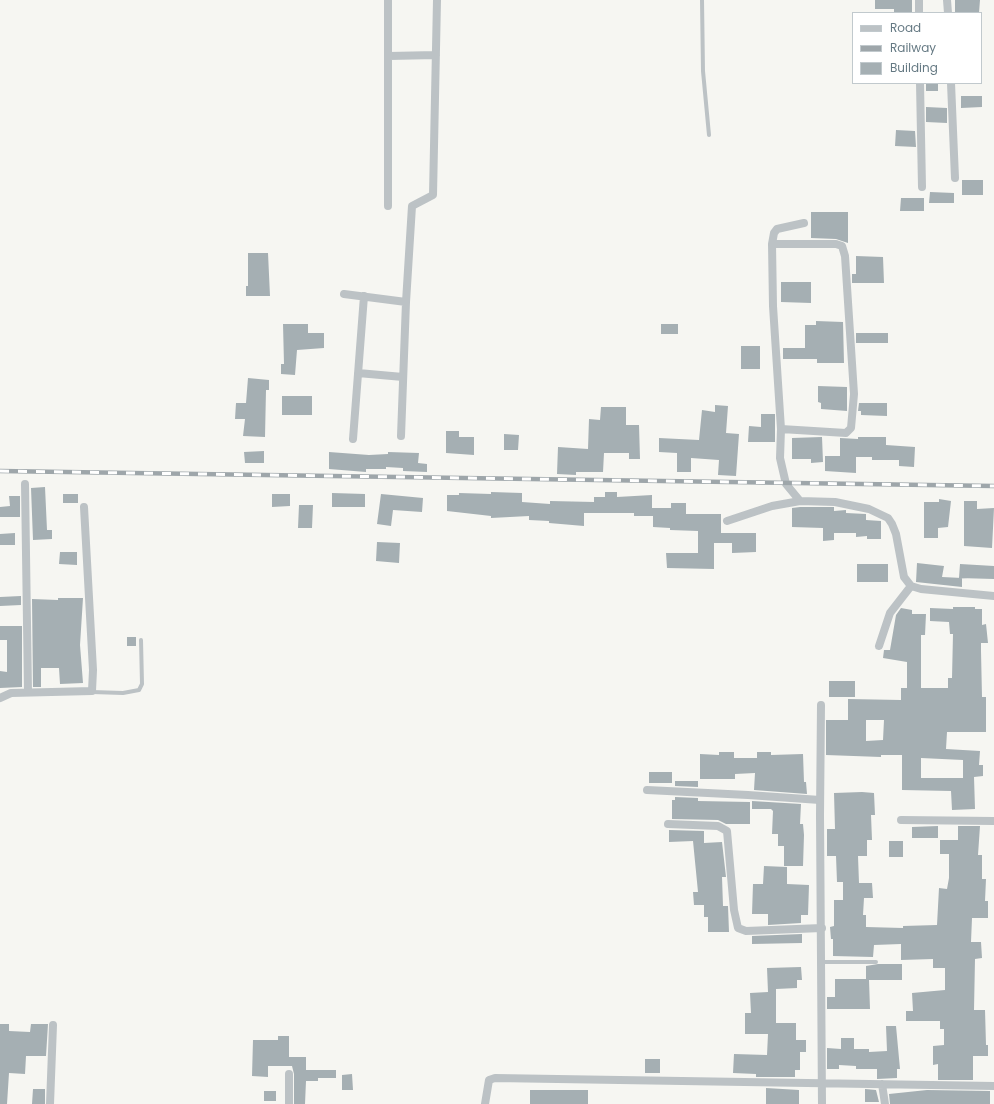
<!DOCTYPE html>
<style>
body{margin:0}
#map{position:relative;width:994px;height:1104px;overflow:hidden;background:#f6f6f2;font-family:Poppins,sans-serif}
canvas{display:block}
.legend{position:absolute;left:852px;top:12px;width:130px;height:72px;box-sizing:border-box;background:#fff;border:1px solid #c1c9cd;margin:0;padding:5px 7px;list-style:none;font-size:12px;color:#657983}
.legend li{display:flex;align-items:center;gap:8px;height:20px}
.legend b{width:20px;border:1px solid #c1c9cd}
</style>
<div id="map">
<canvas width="994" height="1104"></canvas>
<ul class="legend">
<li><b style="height:5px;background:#bcc2c5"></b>Road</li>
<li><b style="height:5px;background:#9ea6aa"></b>Railway</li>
<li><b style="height:11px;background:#a5afb3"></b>Building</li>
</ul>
</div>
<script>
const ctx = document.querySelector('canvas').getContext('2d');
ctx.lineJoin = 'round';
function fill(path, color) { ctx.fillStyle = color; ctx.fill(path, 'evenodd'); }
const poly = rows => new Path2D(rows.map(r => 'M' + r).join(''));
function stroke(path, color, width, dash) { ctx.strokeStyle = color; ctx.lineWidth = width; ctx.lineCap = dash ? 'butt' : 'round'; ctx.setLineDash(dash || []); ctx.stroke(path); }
fill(poly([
 [875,0,912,0,912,13,894,13,894,9,875,9],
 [955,0,980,0,979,13,955,13],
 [926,83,938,83,938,91,926,91],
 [961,96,982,96,982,107,961,108],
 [926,107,947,108,947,123,926,122],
 [896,130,915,131,916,147,895,146],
 [962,180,983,180,983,195,962,195],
 [930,192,954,193,954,203,929,203],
 [901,198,924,198,924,211,900,211],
 [811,212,848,212,848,243,836,239,811,238],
 [248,253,268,253,270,296,246,296,246,286,248,286],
 [856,256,883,257,884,283,852,283,852,274,856,274],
 [781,282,811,282,811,303,781,302],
 [816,321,843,322,844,363,817,363,817,359,783,359,783,348,805,348,805,325,816,325],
 [283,324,308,324,308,333,324,333,324,348,297,350,295,375,281,374,281,364,284,364],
 [661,324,678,324,678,334,661,334],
 [856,333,888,333,888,343,856,343],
 [741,346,760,346,760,369,741,369],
 [248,378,269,380,269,390,266,390,265,437,243,436,245,419,235,419,236,403,246,403],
 [818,386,847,387,847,411,821,409,821,403,818,402],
 [282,396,312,396,312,415,282,415],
 [859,403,887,403,887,416,861,415,861,411,858,411],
 [715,405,728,406,726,433,739,434,736,476,718,475,719,460,691,458,691,472,677,472,677,453,659,452,659,438,699,440,702,410,715,412],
 [601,407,626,407,626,425,639,425,640,459,629,459,629,453,604,453,603,472,576,472,576,475,557,474,558,447,588,449,589,419,600,420],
 [761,414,775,414,775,442,748,442,749,426,761,427],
 [446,431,459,431,459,437,474,437,474,455,446,453],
 [504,434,519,435,518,450,504,450],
 [822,437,823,462,811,463,811,459,792,459,792,438],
 [858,437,886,437,886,445,915,447,914,467,899,466,899,460,872,460,872,457,856,457,856,473,825,471,825,456,840,456,840,438,858,439],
 [264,451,264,463,245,463,244,452],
 [329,452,369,455,388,454,388,452,419,453,418,463,427,464,427,472,403,471,403,468,386,467,386,469,366,469,366,472,329,469],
 [45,487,47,530,52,530,52,539,33,540,31,488],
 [491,492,522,493,522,502,550,504,550,501,594,502,594,497,605,497,605,492,617,492,617,497,652,495,652,508,671,508,671,503,686,503,686,514,721,514,721,533,756,533,756,552,732,553,732,543,714,543,714,569,667,568,666,553,698,553,698,531,670,530,670,528,653,527,653,516,634,516,634,513,584,513,584,526,549,523,549,521,529,520,529,516,491,518,491,516,447,511,447,495,459,495,459,493,491,494],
 [332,493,365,494,365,507,332,507],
 [63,494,78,494,78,503,63,503],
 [272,494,290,494,290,506,272,507],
 [381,494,423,498,422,512,393,510,391,526,377,524],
 [9,496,20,496,20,517,0,517,0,507,10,506],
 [939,499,951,501,948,527,938,528,938,538,924,538,924,502,939,502],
 [964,501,977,501,977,509,994,508,992,548,964,546],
 [299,505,313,505,312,528,298,528],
 [800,507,834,507,834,511,846,510,846,513,866,514,866,520,881,521,881,539,867,539,867,536,856,537,856,533,834,533,834,540,823,541,823,528,792,527,792,508],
 [15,533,15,545,0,545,0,534],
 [377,542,400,543,399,563,376,561],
 [60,552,77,552,77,565,59,564],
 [917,563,944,566,942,577,962,578,962,587,916,582],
 [857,564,888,564,888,582,857,582],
 [960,564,994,566,994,579,959,578],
 [21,596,21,605,0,606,0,597],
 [58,598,83,598,80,645,83,683,60,684,59,668,41,668,41,687,33,687,32,599,58,600],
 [953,607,975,607,975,609,982,609,982,625,986,624,988,643,981,643,981,651,982,697,986,697,986,732,947,732,946,749,980,751,979,765,983,765,983,776,974,777,975,809,952,810,951,791,902,790,902,755,881,755,881,757,826,755,826,720,848,720,848,699,901,700,901,688,907,688,907,662,883,658,884,650,890,650,896,615,901,608,912,610,912,614,926,614,925,635,921,635,921,688,948,688,948,678,952,678,953,634,950,634,949,622,930,621,930,608,953,609],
 [866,720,884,720,883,740,866,741],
 [921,758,963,760,963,778,921,778],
 [0,626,22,626,22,687,0,688,0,671,7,672,7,640,0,640],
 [127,637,136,637,136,646,127,646],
 [829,681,855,681,855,697,829,697],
 [719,752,734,752,734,758,757,758,757,752,771,752,771,755,803,754,804,782,806,782,807,794,754,790,755,773,735,774,735,779,700,779,700,754,719,755],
 [649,772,672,772,672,783,649,783],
 [675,781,698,781,698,787,675,786],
 [862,792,874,793,875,815,871,815,872,840,867,840,867,856,858,856,859,883,872,883,873,898,864,898,863,915,866,915,866,927,903,928,903,926,937,925,939,888,947,889,949,878,949,854,940,854,940,840,958,840,958,826,980,826,978,855,982,855,982,879,986,879,985,901,988,901,988,918,972,918,971,942,981,942,982,958,975,959,974,1010,985,1010,986,1045,988,1045,988,1056,973,1056,973,1080,938,1080,938,1064,933,1065,933,1046,944,1045,944,1029,940,1029,940,1021,906,1021,906,1011,913,1011,912,993,945,990,945,968,933,968,933,959,901,960,901,944,874,945,873,957,833,956,833,939,831,939,830,927,834,926,834,900,843,900,843,882,837,882,836,856,827,856,827,829,835,829,834,793],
 [675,797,698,798,698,801,750,802,750,824,726,824,718,820,672,819,672,800,675,800],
 [752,801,801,804,800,824,803,824,804,835,803,866,784,866,784,846,778,846,778,834,772,834,773,811,771,809,752,809],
 [938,826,938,838,912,838,912,827],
 [669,830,704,831,704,843,722,842,726,877,722,877,723,906,728,906,729,932,708,932,708,917,704,917,704,905,694,905,693,892,698,892,693,841,669,842],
 [889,841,903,841,903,857,889,857],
 [764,866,787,867,787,884,809,885,808,915,801,915,801,923,768,925,768,914,752,914,753,884,763,884],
 [802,934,802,943,752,944,752,936],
 [878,964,902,964,902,980,869,980,870,1009,827,1009,827,997,835,997,835,979,866,979,866,966],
 [801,967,802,980,797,980,797,988,776,989,776,1023,796,1023,796,1040,806,1040,806,1052,800,1052,800,1070,795,1070,795,1077,756,1077,756,1074,733,1073,734,1054,767,1055,768,1034,745,1034,745,1013,751,1013,750,993,768,992,767,968],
 [0,1024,9,1024,9,1031,30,1032,31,1024,48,1024,46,1056,26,1056,25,1074,9,1073,7,1104,0,1104],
 [886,1026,896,1026,900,1069,897,1069,897,1078,877,1079,877,1069,856,1069,856,1066,839,1065,839,1069,827,1069,827,1048,841,1049,841,1038,854,1038,854,1049,869,1049,869,1052,887,1051],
 [278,1036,289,1036,289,1057,306,1057,306,1070,336,1070,336,1078,318,1078,318,1081,306,1081,305,1104,294,1104,294,1074,292,1066,268,1066,268,1077,252,1076,253,1040,278,1040],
 [645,1059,660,1059,660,1073,645,1073],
 [352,1074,353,1090,342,1090,342,1075],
 [766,1088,799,1090,799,1104,766,1104],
 [33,1089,45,1089,45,1104,32,1104],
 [865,1089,876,1090,879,1102,865,1102],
 [530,1090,588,1090,588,1104,530,1104],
 [927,1090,990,1091,990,1104,890,1104,889,1094],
 [264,1091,276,1091,276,1101,264,1101]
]), '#a5afb3');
stroke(poly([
 [702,0,703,71,709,135],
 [92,692,123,693,139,690,142,684,141,640],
 [822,962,876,962]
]), '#bcc2c5', 4);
stroke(poly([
 [388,0,388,206],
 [919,0,919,13],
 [947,0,948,13],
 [389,56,436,55],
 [920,83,922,187],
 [951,83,955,178],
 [772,244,836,244,842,246,845,256,854,394,851,428,846,433,781,429],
 [344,294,406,302,412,206,433,195,437,0],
 [358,373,403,377],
 [401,436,406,302],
 [353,439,364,296],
 [25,484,28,692],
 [800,501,786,484,780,458,781,429,773,306,772,244,774,233,777,229,804,223],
 [727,521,772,506,800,501,835,502,869,509,888,518,892,524,896,534,904,577,911,586,921,589,994,596],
 [879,646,890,613,911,586],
 [0,698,11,693,92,691,93,670,84,507],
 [821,705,820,815,822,1104],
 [647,790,748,795,820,800],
 [901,820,994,821],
 [668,824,718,826,727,831,734,910,738,928,746,931,822,928],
 [882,1084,885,1104],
 [50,1104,53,1025],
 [289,1104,289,1074],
 [485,1104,489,1080,495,1078,994,1086]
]), '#bcc2c5', 8);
const rail = poly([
 [0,471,994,486]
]);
stroke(rail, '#9ea6aa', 4.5);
stroke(rail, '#fff', 3, [9]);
</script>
